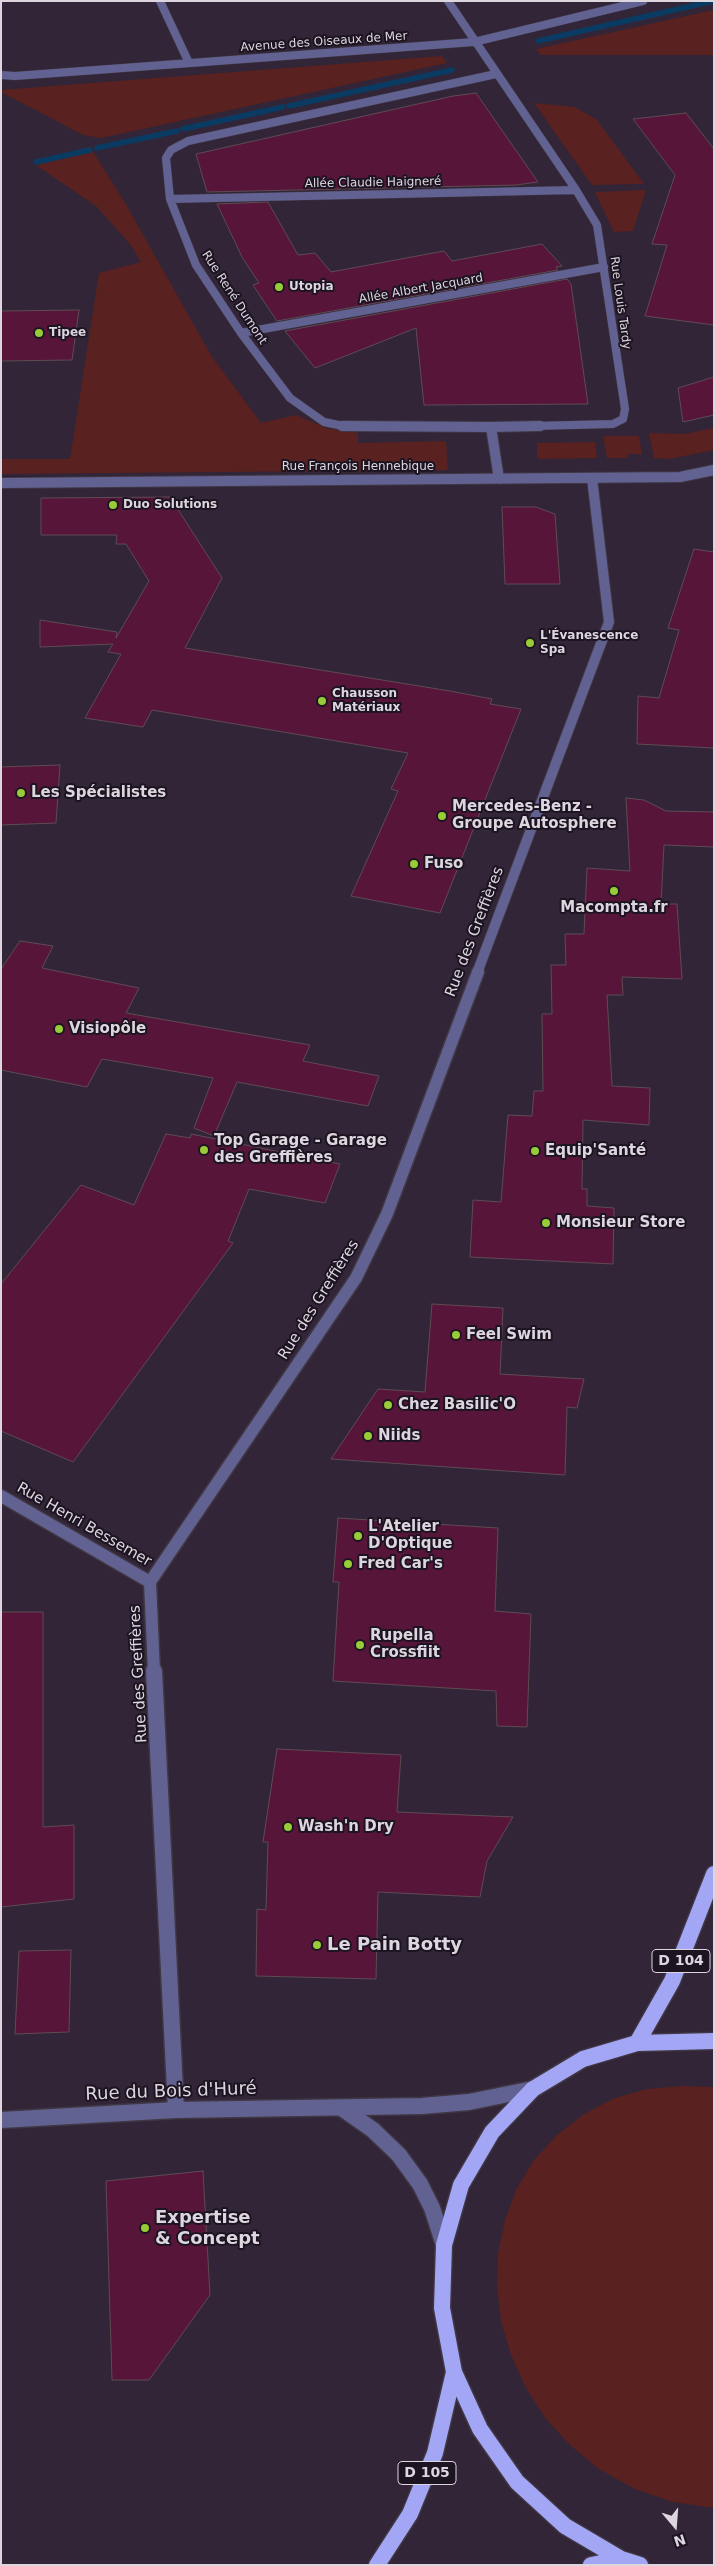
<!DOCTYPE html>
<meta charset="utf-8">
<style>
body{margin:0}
#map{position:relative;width:715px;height:2566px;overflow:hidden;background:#271d2b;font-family:"DejaVu Sans",sans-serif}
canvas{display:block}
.frame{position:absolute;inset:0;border:2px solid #ddd6df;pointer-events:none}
.north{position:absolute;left:650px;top:2501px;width:50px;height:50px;-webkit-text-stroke:4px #1d1421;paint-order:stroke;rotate:162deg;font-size:14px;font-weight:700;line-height:20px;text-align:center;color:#ddd6df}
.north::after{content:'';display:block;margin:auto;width:18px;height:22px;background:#ddd6df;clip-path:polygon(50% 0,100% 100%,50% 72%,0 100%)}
</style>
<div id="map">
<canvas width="715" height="2566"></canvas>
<div class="frame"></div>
<div class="north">N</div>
</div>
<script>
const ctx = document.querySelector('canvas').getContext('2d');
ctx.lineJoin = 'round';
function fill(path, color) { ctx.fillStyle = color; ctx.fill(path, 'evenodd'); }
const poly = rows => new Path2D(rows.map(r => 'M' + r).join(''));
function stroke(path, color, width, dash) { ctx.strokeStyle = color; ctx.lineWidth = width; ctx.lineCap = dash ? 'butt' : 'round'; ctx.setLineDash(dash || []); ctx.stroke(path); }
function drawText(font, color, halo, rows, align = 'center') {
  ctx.font = font + ' "DejaVu Sans",sans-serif'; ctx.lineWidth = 4; ctx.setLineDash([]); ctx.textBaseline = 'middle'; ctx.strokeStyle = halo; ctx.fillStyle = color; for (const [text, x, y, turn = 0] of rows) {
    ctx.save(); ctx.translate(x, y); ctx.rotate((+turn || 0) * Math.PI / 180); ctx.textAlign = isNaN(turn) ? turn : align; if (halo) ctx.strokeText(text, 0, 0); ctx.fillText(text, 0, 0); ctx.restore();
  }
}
fill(poly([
 [1,1,714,1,714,2565,1,2565,1,482,618,477,1,476]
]), '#322537');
fill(poly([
 [714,10,714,55,541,55,536,49],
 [442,56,447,63,101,138,83,135,1,92,1,90],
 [534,103,575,107,597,120,644,184,592,185],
 [93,152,124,201,212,357,261,423,296,415,326,428,358,433,358,443,446,441,448,470,1,474,1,459,70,459,99,273,141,262,130,244,96,206,36,165],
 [646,190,633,231,614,232,595,192],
 [714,428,714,450,669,459,654,458,649,433,684,434],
 [603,436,639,436,642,454,628,454,627,458,607,458],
 [595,442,597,458,537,459,537,443],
 [682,2086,714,2087,714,2508,673,2502,635,2489,599,2469,571,2446,546,2419,526,2388,511,2355,501,2321,497,2287,498,2253,505,2220,516,2190,534,2160,557,2135,584,2114,615,2098,647,2089]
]), '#59211f');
stroke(poly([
 [538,41,713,1],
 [289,106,452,70],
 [183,129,283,107],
 [97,148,177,131],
 [36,162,90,150]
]), '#0a3c63', 5.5);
const building = poly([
 [476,93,538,182,516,185,207,192,196,154,453,96,476,93],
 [686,113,714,149,714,325,645,316,667,245,652,244,675,175,633,119,686,113],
 [268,202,298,255,315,253,331,272,444,251,452,261,542,244,562,266,556,267,558,270,277,321,253,285,259,283,242,257,217,204,268,202],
 [567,279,571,284,588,404,424,405,416,328,315,368,285,331,567,279],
 [79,310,72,360,1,361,1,311,79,310],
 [714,377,714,415,683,422,678,388,714,377],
 [170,497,222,578,185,648,450,691,492,699,490,704,521,709,440,913,351,896,398,791,391,789,408,753,152,710,143,727,85,718,121,654,108,652,113,644,40,647,40,620,117,632,116,638,149,581,126,544,116,544,117,535,41,535,41,498,170,497],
 [502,507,536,507,555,514,560,584,505,584,502,507],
 [694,549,714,552,714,748,637,744,638,696,659,698,679,630,668,628,694,549],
 [60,765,56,823,1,825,1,767,60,765],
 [626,798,644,800,666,811,714,812,714,847,664,845,661,904,677,904,682,979,622,977,623,995,607,995,612,1086,650,1088,649,1125,583,1120,582,1189,587,1189,587,1206,614,1208,613,1264,470,1257,473,1200,501,1202,508,1115,532,1116,534,1091,543,1091,542,1014,552,1014,551,965,566,965,565,934,584,934,587,868,630,871,626,798],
 [20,941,53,946,42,968,139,988,126,1013,310,1045,303,1061,379,1076,368,1106,237,1082,214,1136,194,1128,213,1078,102,1059,87,1087,1,1070,1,969,20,941],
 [166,1134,190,1138,191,1134,340,1164,325,1203,249,1189,228,1241,233,1243,73,1462,1,1431,1,1284,81,1185,134,1205,166,1134],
 [432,1304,503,1308,500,1374,584,1379,577,1408,567,1407,565,1475,331,1459,378,1389,425,1392,432,1304],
 [338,1518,498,1528,495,1611,531,1614,527,1727,497,1726,496,1691,333,1681,339,1582,333,1582,338,1518],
 [1,1612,43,1612,43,1827,74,1825,74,1899,1,1907,1,1612],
 [277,1749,401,1755,397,1812,513,1817,487,1861,480,1897,378,1892,376,1979,256,1976,257,1909,266,1910,268,1842,263,1842,277,1749],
 [71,1950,69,2032,15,2034,19,1951,71,1950],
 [203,2171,210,2295,149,2380,112,2380,106,2181,203,2171]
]);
fill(building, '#57153a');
stroke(building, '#5e4b53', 1);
const minorFar3 = poly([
 [160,1,189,63],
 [448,1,576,190,597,225,625,409,623,419,613,424,491,427],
 [1,75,15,76,474,42,643,1],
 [170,199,576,190],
 [241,333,604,267],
 [491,427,348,427,324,422,290,398,241,333,196,265,170,199,166,158,171,150,188,141,496,74]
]);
const minorFar2 = poly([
 [342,426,491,427],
 [499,479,491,427,540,426],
 [1,483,680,477,714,470],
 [477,973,609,622,592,478]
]);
const minorFar1 = poly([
 [1,1496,150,1582],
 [154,1672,150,1582,356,1278,387,1214,478,972]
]);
const minor = poly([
 [154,1671,176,2110],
 [343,2109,373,2130,399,2155,420,2184,432,2208,444,2245],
 [1,2120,176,2110,422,2106,469,2102,533,2089]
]);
const major = poly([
 [637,2043,672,1981,714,1874],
 [377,2565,410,2514,435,2453,454,2372],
 [591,2565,621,2559],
 [640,2565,621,2559,565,2526,517,2482,480,2429,454,2372,442,2308,444,2245,461,2185,492,2132,533,2089,583,2059,637,2043,714,2041]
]);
stroke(minorFar3, '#403744', 9);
stroke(minorFar2, '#403744', 12);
stroke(minorFar1, '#403744', 15);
stroke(minor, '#403744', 19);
stroke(major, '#403744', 19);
stroke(minorFar3, '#616291', 8);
stroke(minorFar2, '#616291', 10);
stroke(minorFar1, '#616291', 12);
stroke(minor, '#616291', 16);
stroke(major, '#a3a6f4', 16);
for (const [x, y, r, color] of [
 [279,287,5,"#98cb37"],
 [39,333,5,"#98cb37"],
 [113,505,5,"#98cb37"],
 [530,643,5,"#98cb37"],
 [322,701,5,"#98cb37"],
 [21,793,5,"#98cb37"],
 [442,816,5,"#98cb37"],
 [414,864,5,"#98cb37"],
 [614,891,5,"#98cb37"],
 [59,1029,5,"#98cb37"],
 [204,1150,5,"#98cb37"],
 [535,1151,5,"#98cb37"],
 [546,1223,5,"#98cb37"],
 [456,1335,5,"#98cb37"],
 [388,1405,5,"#98cb37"],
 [368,1436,5,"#98cb37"],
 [358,1536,5,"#98cb37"],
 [348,1564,5,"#98cb37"],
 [360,1645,5,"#98cb37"],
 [288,1827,5,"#98cb37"],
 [317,1945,5,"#98cb37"],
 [145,2228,5,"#98cb37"]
]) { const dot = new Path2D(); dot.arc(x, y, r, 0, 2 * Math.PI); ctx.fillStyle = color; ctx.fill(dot); stroke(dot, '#1d1421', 2); }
drawText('12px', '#ddd6df', '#1d1421', [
 ["Avenue des Oiseaux de Mer",324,42,-4],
 ["Allée Claudie Haigneré",373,183,-1],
 ["Allée Albert Jacquard",421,289,-10],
 ["Rue René Dumont",234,298,57],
 ["Rue Louis Tardy",620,303,82],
 ["Rue François Hennebique",358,467]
]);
drawText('bold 12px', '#ddd6df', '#1d1421', [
 ["Utopia",289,287],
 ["Tipee",49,333],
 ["Duo Solutions",123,505],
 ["L'Évanescence",540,636],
 ["Spa",540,650],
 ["Chausson",332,694],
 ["Matériaux",332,708]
], 'left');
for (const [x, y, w] of [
 [681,1961,58],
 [427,2473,58]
]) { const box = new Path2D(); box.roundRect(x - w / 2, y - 11.5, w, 23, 4); ctx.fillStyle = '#1d1421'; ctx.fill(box); stroke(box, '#ddd6df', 1); }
drawText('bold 14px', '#ddd6df', null, [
 ["D 104",681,1961],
 ["D 105",427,2473]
]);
drawText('bold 15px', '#ddd6df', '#1d1421', [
 ["Les Spécialistes",31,793],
 ["Mercedes-Benz -",452,807],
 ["Groupe Autosphere",452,824],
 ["Fuso",424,864],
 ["Macompta.fr",614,908,"center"],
 ["Visiopôle",69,1029],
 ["Top Garage - Garage",214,1141],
 ["des Greffières",214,1158],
 ["Equip'Santé",545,1151],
 ["Monsieur Store",556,1223],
 ["Feel Swim",466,1335],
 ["Chez Basilic'O",398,1405],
 ["Niids",378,1436],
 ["L'Atelier",368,1527],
 ["D'Optique",368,1544],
 ["Fred Car's",358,1564],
 ["Rupella",370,1636],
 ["Crossfiit",370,1653],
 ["Wash'n Dry",298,1827]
], 'left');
drawText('15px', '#ddd6df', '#1d1421', [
 ["Rue des Greffières",475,932,-69],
 ["Rue des Greffières",319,1300,-58],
 ["Rue Henri Bessemer",84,1525,30],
 ["Rue des Greffières",139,1674,-93]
]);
drawText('bold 18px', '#ddd6df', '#1d1421', [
 ["Le Pain Botty",327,1945],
 ["Expertise",155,2218],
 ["& Concept",155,2239]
], 'left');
drawText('18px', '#ddd6df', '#1d1421', [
 ["Rue du Bois d'Huré",171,2092,-2]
]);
</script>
